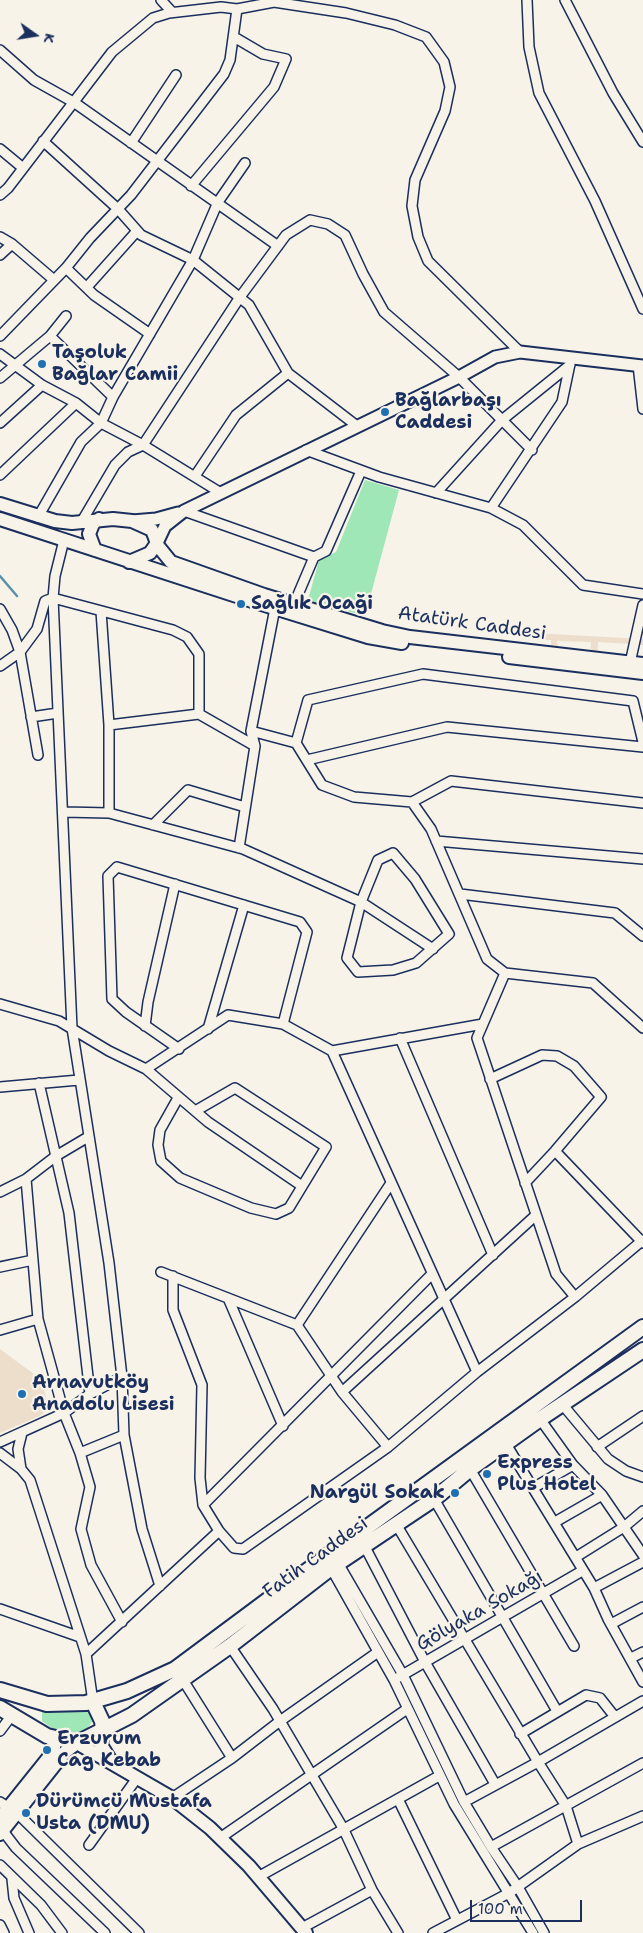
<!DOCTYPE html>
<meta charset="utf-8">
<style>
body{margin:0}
#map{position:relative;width:643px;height:1933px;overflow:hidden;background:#f7f3e8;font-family:"Shantell Sans",sans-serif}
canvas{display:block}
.north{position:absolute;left:10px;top:10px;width:50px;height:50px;-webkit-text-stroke:4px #f7f3e8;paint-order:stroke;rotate:103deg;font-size:14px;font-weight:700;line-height:20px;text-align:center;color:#1b2f5e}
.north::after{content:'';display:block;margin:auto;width:18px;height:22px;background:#1b2f5e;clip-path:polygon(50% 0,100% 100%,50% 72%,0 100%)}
.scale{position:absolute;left:470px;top:1900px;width:112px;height:22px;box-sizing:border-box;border:2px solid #1b2f5e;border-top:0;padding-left:6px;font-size:15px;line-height:18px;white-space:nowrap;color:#1b2f5e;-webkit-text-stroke:4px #f7f3e8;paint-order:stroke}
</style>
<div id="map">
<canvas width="643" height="1933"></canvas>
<div class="north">K</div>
<div class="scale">100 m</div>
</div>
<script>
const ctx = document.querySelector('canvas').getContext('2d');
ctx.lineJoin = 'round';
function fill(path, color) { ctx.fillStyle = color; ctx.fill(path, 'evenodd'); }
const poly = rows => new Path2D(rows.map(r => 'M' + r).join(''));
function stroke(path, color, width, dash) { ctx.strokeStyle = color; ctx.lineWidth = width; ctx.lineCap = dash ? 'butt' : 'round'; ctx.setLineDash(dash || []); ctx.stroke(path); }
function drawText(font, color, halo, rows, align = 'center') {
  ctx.font = font + ' "Shantell Sans",sans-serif'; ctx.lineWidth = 4.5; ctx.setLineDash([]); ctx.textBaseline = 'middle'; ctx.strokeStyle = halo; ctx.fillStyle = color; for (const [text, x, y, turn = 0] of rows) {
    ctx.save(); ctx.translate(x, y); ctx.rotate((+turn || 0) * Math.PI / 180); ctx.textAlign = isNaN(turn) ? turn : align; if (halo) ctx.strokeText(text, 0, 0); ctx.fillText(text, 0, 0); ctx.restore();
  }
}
fill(poly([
 [533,633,643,639,643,645,637,645,638,657,636,657,636,663,643,664,643,670,531,663,531,658,550,659,551,653,547,653,547,647,551,647,551,640,533,639],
 [557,641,591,642,590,661,557,659,559,651],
 [598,642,630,644,629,663,597,661],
 [0,1349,42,1380,48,1407,42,1415,0,1433]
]), '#eddecb');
fill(poly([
 [365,480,399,490,365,616,308,600,319,560,336,552],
 [55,1708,83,1709,91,1713,93,1720,88,1728,78,1733,53,1729,42,1721,42,1711]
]), '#9fe7b6');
stroke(poly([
 [0,576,17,596]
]), '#5a93a9', 2.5);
const minor = poly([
 [161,0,172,12],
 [527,0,529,47,539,93,595,201,643,309],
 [565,0,613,93,643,142],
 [0,50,34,80,75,103,278,246],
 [43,141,118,209,141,235,193,260,249,305,288,373,357,426],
 [131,143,176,75],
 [0,149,23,168],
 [191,186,274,87,286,59,263,54,234,37],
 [0,195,8,188,112,52,153,18,169,13,221,7,237,9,274,2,346,13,395,25,426,37,444,62,450,87,445,111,415,180,412,206,418,237,428,261,520,352],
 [0,237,12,244,54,280],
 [0,255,12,244],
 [66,268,94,295,150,334],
 [87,287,137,231],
 [0,336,66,268,90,238,131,195,224,74,230,60,237,9],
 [50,336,113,397],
 [0,354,42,385,76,403,101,423,143,445,221,493],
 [638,365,643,409],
 [0,378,50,336,66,316],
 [0,423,42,385],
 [306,450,379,477,491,508,523,525,583,585,643,594],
 [0,475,76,403],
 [195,476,236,415,288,373],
 [436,493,502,420,570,365],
 [491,508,562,402,570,364],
 [184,511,314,557],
 [38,517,81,442,101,423,113,397,193,260,218,202,245,163],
 [82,521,115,465,128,452,143,445,240,297,286,235,310,220,328,224,345,235,363,274,384,312,459,377,532,450],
 [64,540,55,576,53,598,72,1028,109,1263,122,1377,124,1435,142,1529,160,1586],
 [294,604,314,557,326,551,361,471],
 [0,609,12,630,20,652,38,755],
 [101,611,109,725,109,813],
 [630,663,643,605],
 [0,666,20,652,37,629,45,601,53,598,173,630,187,637,199,654,199,714],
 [31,717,58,713],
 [109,725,199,714,255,746],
 [251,731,296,743],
 [307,760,447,727,643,747],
 [412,802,451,781,643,803],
 [64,812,109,813,243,849,361,902,433,949],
 [153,825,188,790,245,807],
 [436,841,643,859],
 [239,848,255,746,251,731,275,608],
 [393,853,415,879,449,934,416,963,393,970,358,972,347,958,361,902,378,860,393,853],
 [460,894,615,913,643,936],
 [505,973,593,983,643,1028],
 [0,1004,59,1021,109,1051,146,1069,208,1122,302,1186],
 [145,1026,148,1002,175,884],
 [208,1029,244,905],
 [400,1038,493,1255],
 [179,1049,126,1012,112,999,108,876,117,867,300,922,307,932,283,1024],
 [332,1051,477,1372],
 [146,1069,228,1015,283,1024,332,1051,483,1024],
 [490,1079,542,1055,557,1056,574,1066,601,1097,555,1151,525,1183],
 [39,1083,69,1213,90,1394],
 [0,1087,79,1080],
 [178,1098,160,1130,158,1145,161,1161,180,1178,251,1208,276,1214,289,1208,326,1147,235,1088,197,1110],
 [555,1151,643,1243],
 [26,1179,38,1319,64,1413,80,1453,90,1487,81,1529,91,1565,122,1622],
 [0,1192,26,1179,56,1156,88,1137],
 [0,1267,33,1260],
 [161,1272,297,1325],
 [173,1276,173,1310,202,1385,200,1478,203,1505,219,1531,234,1548,243,1549,388,1447,477,1372,575,1297,643,1240],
 [575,1297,556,1274,477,1038,505,973,487,959,431,829,412,802,354,797,322,785,296,743,308,700,423,674,633,701,643,742],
 [228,1298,283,1426],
 [0,1330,38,1319],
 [342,1392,536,1215],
 [562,1404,608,1459,626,1471,643,1477],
 [540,1419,573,1465,602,1495,643,1555],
 [0,1442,64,1413,90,1394,122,1377],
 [506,1444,594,1588,608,1619,643,1682],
 [388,1447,342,1392,297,1325,391,1183],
 [597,1447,643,1416],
 [0,1453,21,1469,30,1480,86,1654,93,1702],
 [80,1453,124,1435],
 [21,1469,18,1449,22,1433],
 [470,1469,574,1646],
 [533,1488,573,1465],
 [434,1499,557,1711],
 [203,1505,432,1274],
 [555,1522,602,1495],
 [396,1524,538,1762,464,1802],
 [364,1545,425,1662,495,1784],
 [576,1557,624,1527,643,1511],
 [338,1563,403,1675,464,1802,491,1847,518,1887,544,1933],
 [331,1568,394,1680,454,1804,533,1933],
 [594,1588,643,1562],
 [0,1609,80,1637],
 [611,1624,643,1607],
 [230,1646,273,1709,343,1828,372,1890,398,1933],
 [86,1654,219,1531],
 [631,1658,643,1652],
 [399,1677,582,1571],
 [183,1680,232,1758],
 [0,1731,12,1715],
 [520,1734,586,1695,600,1698,615,1717],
 [172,1798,232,1758,280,1721,378,1652],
 [398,1799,457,1920],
 [0,1802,18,1814,139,1933],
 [3,1831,16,1848,105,1933],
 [220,1838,407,1709],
 [578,1844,643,1816],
 [89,1845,137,1778],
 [491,1847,643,1763],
 [0,1865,41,1905,62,1933],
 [258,1877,439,1776],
 [12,1879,14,1898,29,1933],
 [0,1925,4,1933],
 [302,1928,372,1890],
 [433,1933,509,1893,578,1844,566,1806,538,1762,643,1701]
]);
const tertiary = poly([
 [132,521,156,519,178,513],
 [157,543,165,526,184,511,459,377,495,357,520,352,643,366]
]);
const secondary = poly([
 [0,504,55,521,72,523,113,519,132,521,152,530,158,546,171,562,264,595,382,631,410,637,643,664],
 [0,519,258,603,368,637,402,643],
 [95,550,89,534,93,524,99,519],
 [129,562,150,553,157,543],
 [509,657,643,673],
 [103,1730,101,1745,111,1761],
 [0,1818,53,1752,55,1742,47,1736],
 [0,1834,65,1752,77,1743,172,1798,210,1828,249,1866,306,1933]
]);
const primary = poly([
 [0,1690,47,1704,86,1703,127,1691,175,1669,308,1570,643,1327],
 [93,1702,102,1721,103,1730],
 [0,1708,47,1736,77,1743,132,1715,230,1646,331,1568,434,1499,470,1469,540,1419,643,1350]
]);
stroke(minor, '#1b2f5e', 12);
stroke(tertiary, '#1b2f5e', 15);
stroke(secondary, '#1b2f5e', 16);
stroke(primary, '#1b2f5e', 18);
stroke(minor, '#f7f3e8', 9);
stroke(tertiary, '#f7f3e8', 11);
stroke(secondary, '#f7f3e8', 12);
stroke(primary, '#f7f3e8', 14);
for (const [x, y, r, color] of [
 [42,364,5,"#1f6fb2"],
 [385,412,5,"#1f6fb2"],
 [241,604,5,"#1f6fb2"],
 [22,1394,5,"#1f6fb2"],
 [487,1474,5,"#1f6fb2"],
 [455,1493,5,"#1f6fb2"],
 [47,1750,5,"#1f6fb2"],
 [26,1813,5,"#1f6fb2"]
]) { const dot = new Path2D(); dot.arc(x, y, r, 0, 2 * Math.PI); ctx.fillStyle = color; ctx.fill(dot); stroke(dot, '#f7f3e8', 2); }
drawText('bold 19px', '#1b2f5e', '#f7f3e8', [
 ["Taşoluk",52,353],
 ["Bağlar Camii",52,375],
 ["Bağlarbaşı",395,401],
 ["Caddesi",395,423],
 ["Sağlık Ocaği",251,604],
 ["Arnavutköy",32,1383],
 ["Anadolu Lisesi",32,1405],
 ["Express",497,1463],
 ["Plus Hotel",497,1485],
 ["Nargül Sokak",445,1493,"right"],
 ["Erzurum",57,1739],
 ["Cag Kebab",57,1761],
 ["Dürümcü Mustafa",36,1802],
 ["Usta (DMU)",36,1824]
], 'left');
drawText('19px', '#1b2f5e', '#f7f3e8', [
 ["Atatürk Caddesi",472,624,8],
 ["Fatih Caddesi",316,1558,-36],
 ["Gölyaka Sokağı",480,1611,-30]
]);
</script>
